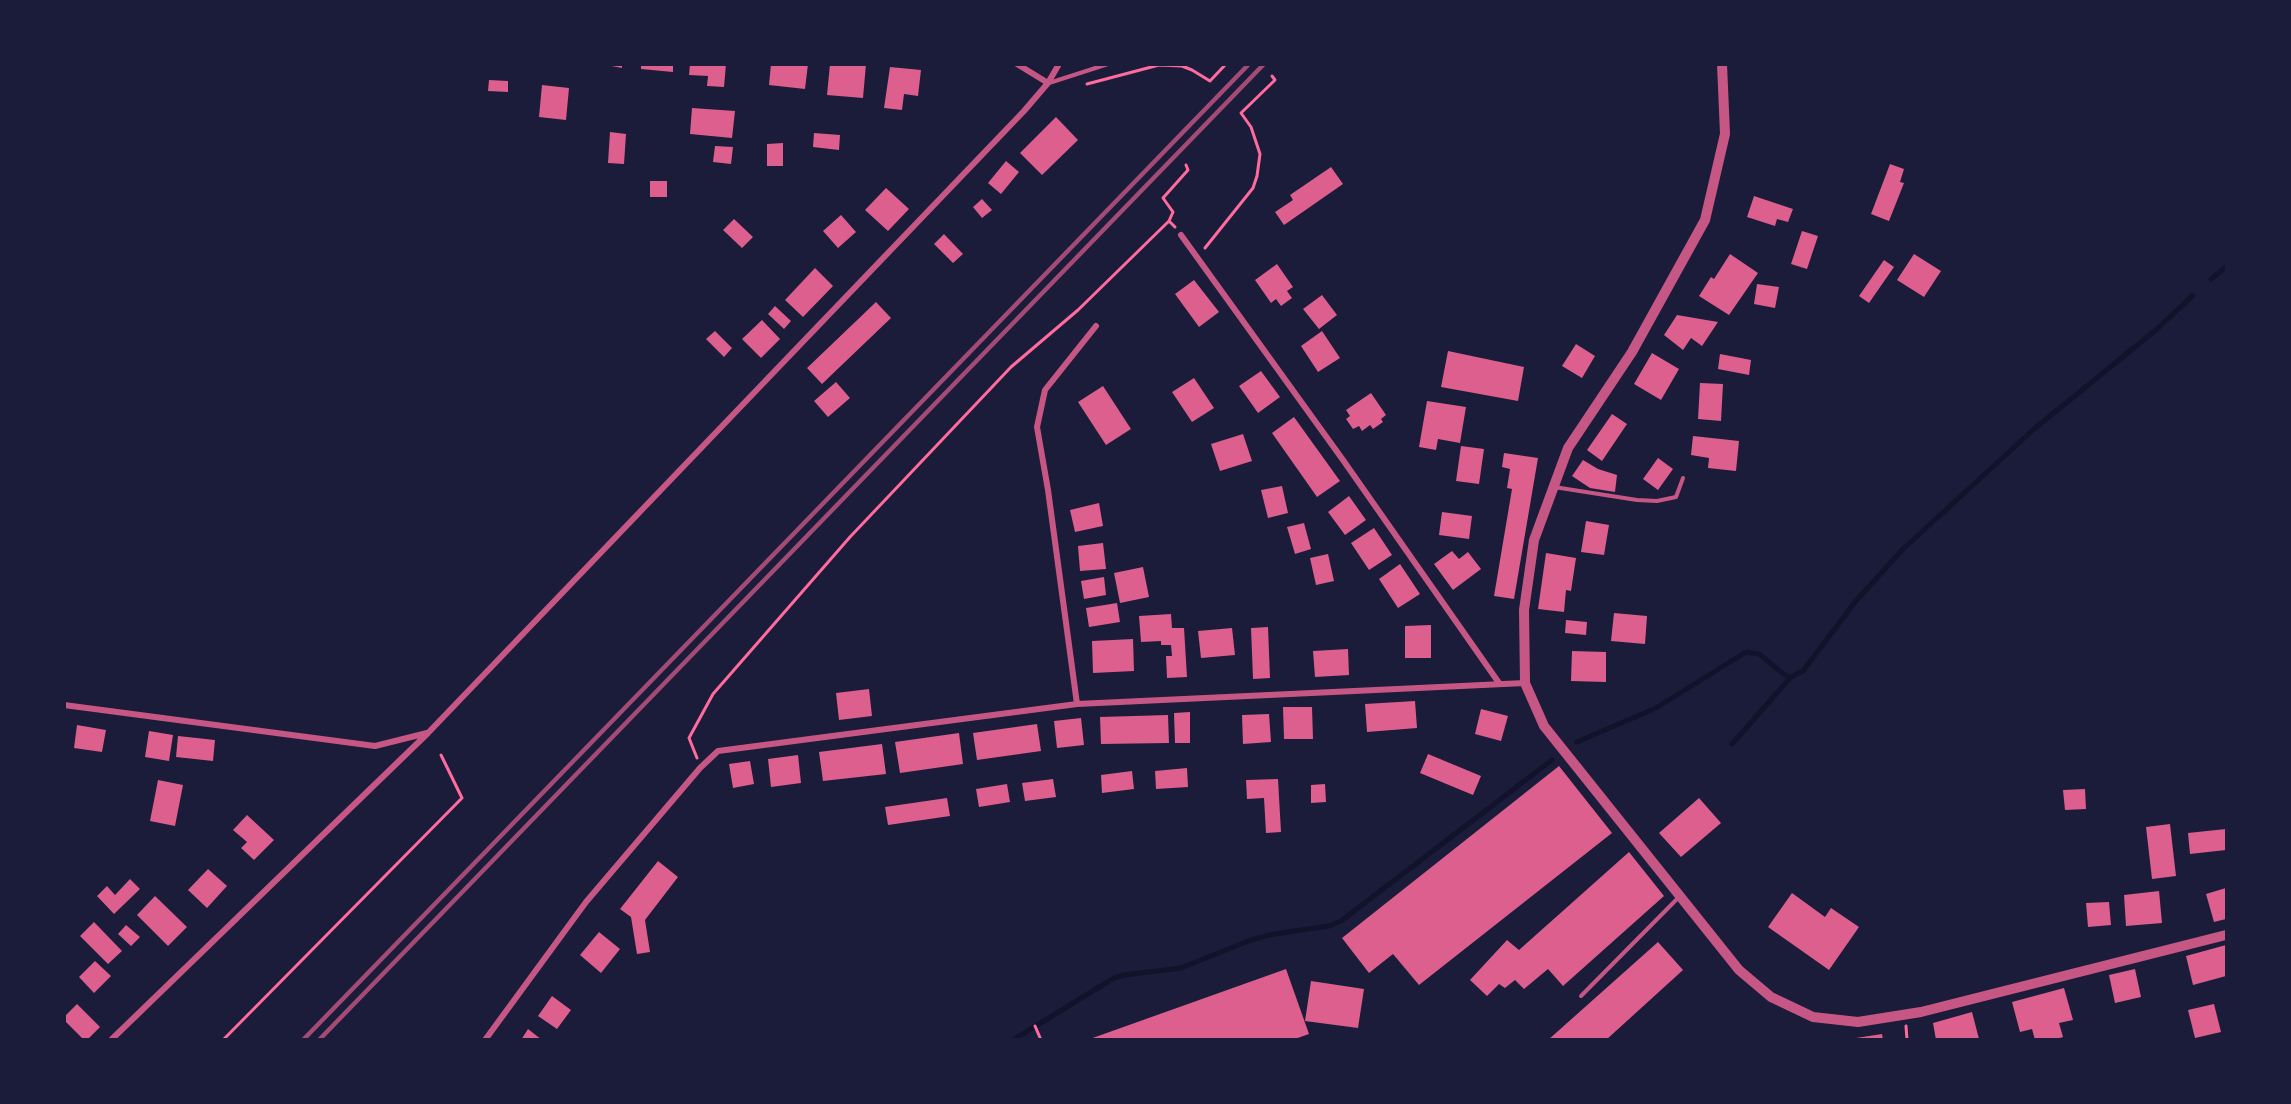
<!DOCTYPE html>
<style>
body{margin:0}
#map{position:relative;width:2291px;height:1104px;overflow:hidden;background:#1b1b3a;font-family:Commissioner,sans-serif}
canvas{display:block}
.frame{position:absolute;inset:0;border:66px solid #1b1b3a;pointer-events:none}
</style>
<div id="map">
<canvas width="2291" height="1104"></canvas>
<div class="frame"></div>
</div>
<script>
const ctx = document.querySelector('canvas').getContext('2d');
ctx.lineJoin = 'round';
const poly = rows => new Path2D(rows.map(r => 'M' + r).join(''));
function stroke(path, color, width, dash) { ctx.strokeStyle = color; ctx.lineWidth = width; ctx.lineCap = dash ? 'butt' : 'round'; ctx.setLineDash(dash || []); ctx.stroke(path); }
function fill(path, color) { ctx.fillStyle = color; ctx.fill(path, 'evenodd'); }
stroke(poly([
 [2211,279,2226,267],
 [1577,742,1656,708,1746,652,1759,654,1785,675,1791,677],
 [1732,744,1791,677,1803,671,1855,602,1903,549,2034,429,2157,329,2192,296],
 [1013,1040,1114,978,1124,975,1181,968,1251,940,1274,934,1329,926,1341,921,1552,760]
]), '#12122b', 5);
fill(poly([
 [601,64,622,64,622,68],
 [641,64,673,64,673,72,641,69],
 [690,64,726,64,724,87,707,86,708,76,689,75],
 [771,64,808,64,805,89,769,85],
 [830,64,866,64,863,98,827,95],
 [890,67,921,70,918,96,904,94,902,110,884,108],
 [489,80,508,81,508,92,488,91],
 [542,85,569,88,566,120,539,117],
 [692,108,735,111,732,138,690,134],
 [1056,117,1078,140,1042,175,1020,153],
 [610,132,626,134,624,164,608,163],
 [814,133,840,135,839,150,813,147],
 [783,143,783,166,767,166,767,144],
 [715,146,733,147,731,164,713,162],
 [1006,161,1019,172,1001,194,988,183],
 [1890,164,1904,169,1900,182,1904,183,1889,221,1871,214],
 [1331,167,1343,184,1284,225,1275,212,1293,200,1290,195],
 [650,181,667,181,667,197,650,197],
 [886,188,909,209,888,231,865,210],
 [1754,196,1793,209,1788,222,1777,219,1775,226,1747,217],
 [982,199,992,210,982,218,973,207],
 [841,215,856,232,838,248,823,231],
 [734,219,753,237,742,248,723,230],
 [1802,231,1818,236,1807,269,1791,264],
 [944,234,963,254,953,263,934,244],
 [1730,254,1758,273,1729,315,1699,296,1711,277,1714,279],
 [1914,254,1941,271,1924,297,1897,280],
 [1884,260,1894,267,1869,303,1859,296],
 [1277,264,1293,287,1287,291,1292,298,1281,306,1276,299,1271,303,1255,280],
 [815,268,833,286,803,317,785,300],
 [1194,280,1219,312,1199,327,1175,294],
 [1757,284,1779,287,1775,308,1754,304],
 [1322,295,1337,315,1319,329,1303,309],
 [876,302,891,318,822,384,807,368],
 [775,306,791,321,784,329,768,314],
 [1677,315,1718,322,1702,346,1691,338,1683,350,1664,335],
 [762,320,780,339,761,358,742,339],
 [715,331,732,348,724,357,706,339],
 [1322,331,1340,358,1318,372,1301,346],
 [1576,344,1595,356,1582,378,1562,366],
 [1448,351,1524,367,1518,401,1441,387],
 [1652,353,1679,369,1661,400,1634,384],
 [1720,354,1751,360,1749,375,1718,369],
 [1261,371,1280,397,1258,413,1239,386],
 [1194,378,1214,408,1192,422,1172,392],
 [836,382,850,398,828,417,814,401],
 [1700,383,1723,384,1721,421,1698,419],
 [1103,386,1131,429,1106,445,1078,402],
 [1371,393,1386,415,1381,419,1383,422,1373,429,1370,425,1362,431,1359,426,1353,429,1346,419,1350,416,1346,410],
 [1427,401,1466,407,1460,443,1438,439,1436,450,1419,447],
 [1612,414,1627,424,1602,461,1587,450],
 [1294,417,1340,481,1317,497,1272,433],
 [1243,434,1252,461,1220,471,1211,444],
 [1693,436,1739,441,1736,471,1708,468,1709,458,1691,455],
 [1461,446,1484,449,1479,484,1456,481],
 [1504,453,1538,458,1514,599,1494,596,1512,489,1507,488,1510,469,1502,467],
 [1658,458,1673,469,1658,490,1643,479],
 [1583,460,1598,469,1617,475,1615,492,1590,488,1572,476],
 [1282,486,1288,513,1268,518,1261,490],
 [1349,496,1366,520,1345,535,1328,512],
 [1099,503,1103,526,1075,532,1070,510],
 [1442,512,1472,516,1469,539,1439,535],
 [1586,521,1609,525,1604,555,1581,552],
 [1304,523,1311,549,1295,554,1287,527],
 [1374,528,1392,555,1369,570,1351,543],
 [1103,543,1106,569,1080,571,1078,546],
 [1452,551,1459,559,1468,552,1481,569,1453,590,1434,564],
 [1546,553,1576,558,1571,591,1566,590,1564,612,1538,609],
 [1328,554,1334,581,1316,585,1310,558],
 [1400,564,1420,594,1398,608,1379,579],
 [1143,567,1149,597,1120,603,1114,573],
 [1104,577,1106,595,1084,599,1081,581],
 [1117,603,1120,622,1089,627,1086,608],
 [1614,613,1647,616,1645,644,1611,641],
 [1171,614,1172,628,1184,628,1187,677,1167,678,1166,656,1172,656,1171,645,1161,645,1161,641,1141,642,1139,616],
 [1566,620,1587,622,1586,635,1565,633],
 [1431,625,1431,658,1405,658,1405,626],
 [1268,627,1270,678,1253,679,1251,628],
 [1232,628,1235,655,1201,658,1198,631],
 [1133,639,1134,671,1093,673,1092,641],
 [1348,649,1349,675,1315,677,1313,651],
 [1572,651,1606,652,1606,682,1571,681],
 [869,689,872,716,839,720,836,693],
 [1415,701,1417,728,1367,732,1365,704],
 [1283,707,1312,707,1313,739,1284,739],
 [1481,709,1508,716,1501,741,1475,734],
 [1190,712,1190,743,1175,743,1174,713],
 [1269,714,1271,742,1243,744,1242,715],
 [1168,715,1169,743,1101,744,1100,717],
 [1081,718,1084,745,1057,748,1054,721],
 [1037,724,1041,751,977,760,973,733],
 [77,725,106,730,102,752,74,748],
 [149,731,173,735,169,761,145,757],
 [959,733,963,764,900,773,895,742],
 [178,736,215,740,213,761,176,757],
 [882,744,886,774,823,781,819,752],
 [1428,754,1481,776,1473,795,1420,773],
 [798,755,801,783,771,787,768,759],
 [750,761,754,784,733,788,729,764],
 [1559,766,1612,833,1419,985,1393,954,1369,973,1342,938],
 [1187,768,1188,787,1156,789,1155,771],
 [1132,771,1134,789,1102,793,1101,775],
 [1053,779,1056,797,1025,801,1022,783],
 [1278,779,1281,832,1266,833,1264,798,1247,799,1246,780],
 [158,780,183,785,175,826,150,821],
 [1007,784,1010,802,979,807,976,789],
 [1325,784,1326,802,1311,803,1311,785],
 [2085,789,2086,809,2065,810,2063,790],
 [947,798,950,816,888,825,885,807],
 [1699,798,1721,823,1681,857,1659,833],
 [247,815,274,840,254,860,241,848,247,842,233,830],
 [2170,824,2176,876,2152,879,2146,827],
 [2226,829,2226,850,2190,854,2188,833],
 [1629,852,1664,896,1563,986,1548,969,1524,989,1515,980,1505,988,1499,984,1487,996,1470,980,1507,940,1519,950],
 [658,861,678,877,645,920,650,952,637,954,631,917,620,909],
 [208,869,227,886,207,908,188,890],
 [130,879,140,889,114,914,97,896,107,886,115,895],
 [2226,888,2226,919,2214,922,2206,894],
 [2159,891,2162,923,2126,926,2124,895],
 [1792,893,1825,917,1831,908,1859,927,1829,970,1768,927],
 [155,896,187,927,168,946,137,915],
 [2109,902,2111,925,2088,927,2086,903],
 [94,922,122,951,108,964,80,936],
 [126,925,140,937,131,946,118,934],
 [599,932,620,949,601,973,580,955],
 [1658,942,1683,970,1606,1040,1548,1040],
 [2226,945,2226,976,2193,985,2186,956],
 [95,961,111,976,94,993,79,977],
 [1286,969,1309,1034,1292,1040,1087,1040],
 [2135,969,2141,997,2115,1003,2109,975],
 [1311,981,1364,989,1358,1028,1305,1021],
 [2064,988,2073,1020,2059,1023,2063,1037,2053,1040,2035,1040,2032,1029,2020,1032,2012,1002],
 [552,996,571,1010,557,1029,538,1016],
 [77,1004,100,1027,87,1040,84,1040,64,1020,64,1017],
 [2214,1004,2221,1032,2195,1038,2188,1010],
 [1972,1012,1979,1039,1936,1040,1933,1023],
 [528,1029,542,1040,521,1040],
 [1882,1034,1883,1040,1856,1040,1856,1038]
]), '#dd5f8e');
stroke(poly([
 [1087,84,1159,65,1182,66,1192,70,1210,81,1226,64],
 [1169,221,1173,212,1163,198,1188,170,1186,165],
 [1205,248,1253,188,1257,176,1260,154,1251,127,1241,113,1275,80,1272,76],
 [697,758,689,738,713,694,850,537,1011,367,1078,310,1169,221,1175,227],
 [1035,1026,1041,1040],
 [1906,1026,1907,1040],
 [223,1040,462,798,441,755]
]), '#ff6b9d', 3);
stroke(poly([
 [1049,83,1108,64],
 [1554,487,1637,500,1657,501,1676,497,1683,478],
 [1581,996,1679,897]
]), '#c65784', 4);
stroke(poly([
 [1017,64,1048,83],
 [1181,235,1343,460,1499,683],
 [1077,704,1048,490,1037,427,1045,390,1096,326],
 [64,705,375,746,427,733],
 [111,1040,428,733,1024,111,1048,83,1059,64],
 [485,1040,586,902,700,768,718,751,1077,704,1525,683]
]), '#c65784', 6);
stroke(poly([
 [1722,64,1725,134,1705,220,1632,352,1568,448,1534,540,1524,610,1525,683,1544,726,1739,970,1771,997,1813,1017,1858,1022,1921,1012,2226,935]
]), '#c65784', 10);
stroke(poly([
 [303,1040,1249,64],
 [319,1040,1264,64]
]), '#a44b75', 4.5);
</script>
